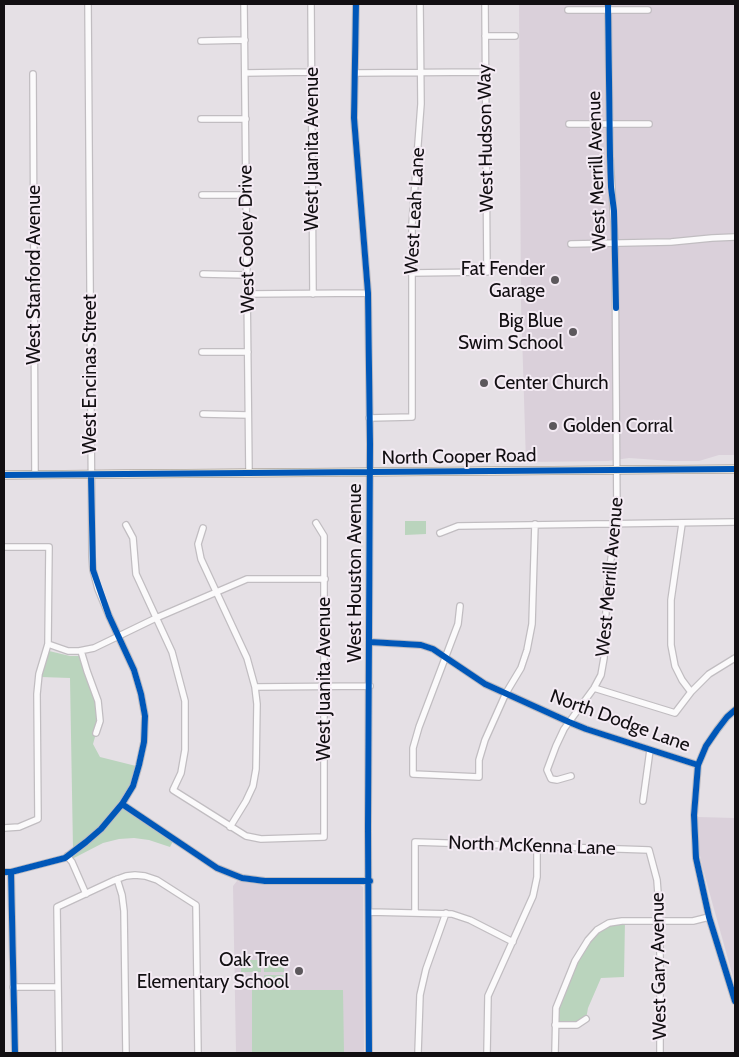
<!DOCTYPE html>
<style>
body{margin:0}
#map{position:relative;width:739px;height:1057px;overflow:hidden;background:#e5e0e5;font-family:Cabin,sans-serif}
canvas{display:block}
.frame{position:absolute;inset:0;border:5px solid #120f12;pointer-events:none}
</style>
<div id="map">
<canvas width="739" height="1057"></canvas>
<div class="frame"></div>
</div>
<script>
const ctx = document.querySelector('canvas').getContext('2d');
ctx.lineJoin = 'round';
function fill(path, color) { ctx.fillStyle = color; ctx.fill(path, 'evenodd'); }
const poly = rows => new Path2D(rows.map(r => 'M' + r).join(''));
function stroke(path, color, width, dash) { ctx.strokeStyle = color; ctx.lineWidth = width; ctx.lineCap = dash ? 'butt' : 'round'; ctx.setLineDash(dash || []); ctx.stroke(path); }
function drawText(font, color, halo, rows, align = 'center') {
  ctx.font = font + ' Cabin,sans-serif'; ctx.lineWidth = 4; ctx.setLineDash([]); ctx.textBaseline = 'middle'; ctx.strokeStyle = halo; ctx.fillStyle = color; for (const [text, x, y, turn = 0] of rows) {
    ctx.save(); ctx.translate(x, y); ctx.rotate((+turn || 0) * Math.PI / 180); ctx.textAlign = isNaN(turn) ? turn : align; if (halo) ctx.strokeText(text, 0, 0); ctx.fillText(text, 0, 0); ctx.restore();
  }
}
fill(poly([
 [519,4,735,4,735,455,719,455,699,461,672,461,629,458,608,461,526,462,521,303],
 [698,817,735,818,735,984,702,866,698,845],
 [237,881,255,884,360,885,363,887,364,1053,236,1053,233,886]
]), '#dad0da');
fill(poly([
 [405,521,426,521,426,534,405,535],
 [49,651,70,656,81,656,97,704,99,723,93,744,100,757,136,766,130,785,121,802,175,837,170,847,149,840,134,838,119,839,103,843,72,859,67,853,73,849,70,678,41,677],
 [625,920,624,977,601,978,588,1008,586,1019,577,1025,555,1025,556,1008,575,961,597,930],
 [241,960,261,960,261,972,241,972],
 [264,960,284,960,284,972,264,972],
 [264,975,285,975,285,987,264,987],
 [252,990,343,990,344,1053,252,1053]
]), '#bad4bd');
const minor = poly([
 [244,4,249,473],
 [311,4,313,294],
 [356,4,354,118,368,293,370,444,368,826,369,1053],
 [568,10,648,10],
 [485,36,515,36],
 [201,41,245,40],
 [245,73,312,72],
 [355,73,485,72],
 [33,74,35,475],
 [201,119,246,119],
 [569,124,649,124],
 [202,195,246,195],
 [571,244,671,242,712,238,735,237],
 [411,273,487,272,485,4],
 [203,274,247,275],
 [247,294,368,293],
 [202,352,248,352],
 [203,414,248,415],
 [369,418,412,417,412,224,421,104,420,4],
 [682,524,671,600,671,645,675,666,682,680,691,692],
 [126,525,133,538,136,574,172,652,185,701,185,750,181,773,173,790,246,836,261,839,324,837,324,536,316,523],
 [203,528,198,544,201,559,247,658,255,687,257,704,256,769,253,786,246,801,230,827],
 [440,533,458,526,735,522],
 [4,547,49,547,48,644,39,674,37,694,38,819,19,827,4,828],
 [460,606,458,624,419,727,413,748,413,774,479,777,479,760,485,740,506,693,521,668,527,650,532,624,535,524],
 [370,642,421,645,433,649,485,684,569,722,586,729,698,765],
 [48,644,68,651,79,651,94,648,156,618,247,579,325,579],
 [81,651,87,671,98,701,100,721,96,733],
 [255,687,370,686],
 [594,688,675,713,691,692,709,674,735,658],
 [735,710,727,717,717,730,706,746,698,765,694,815,696,858,709,917,735,1001],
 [571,776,557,780,551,779,547,770,556,746,564,729,594,688,601,675,604,658,607,588,617,515,615,243,610,156,608,4],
 [643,801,650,750],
 [122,804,217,868,242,878,265,881,370,881],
 [67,856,72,862,86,894],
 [4,872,11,872,65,858,86,842,101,829,122,804,128,794,133,786,139,765,144,742,145,716,141,694,134,670,109,616,98,589,93,570,92,557,88,4],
 [11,872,15,1053],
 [117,879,122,895,124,911,126,1053],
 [370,912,452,914,470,920,513,942],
 [415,912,415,842,649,850,657,880,660,921,660,1053],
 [13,987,58,987],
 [555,1025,577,1025,586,1019],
 [59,1053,57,907,115,880,126,876,135,875,145,876,157,880,196,905,198,1053],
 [418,1053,420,995,426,969,446,913],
 [487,1053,488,996,533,896,537,877,537,846],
 [555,1053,556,1008,575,961,588,940,597,930,609,923,622,921,693,921,709,917]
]);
const major = poly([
 [4,475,735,469]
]);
stroke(minor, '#c1bdc1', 8);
stroke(major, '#9e9487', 9);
stroke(minor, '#fbfafb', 5.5);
stroke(major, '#e3dfd7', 8);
stroke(poly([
 [356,4,354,118,368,293,370,444,368,826,369,1053],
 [608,4,610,156,611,187,614,211,616,308],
 [4,475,735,469],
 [370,642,421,645,433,649,485,684,569,722,586,729,698,765],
 [735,710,727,717,717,730,706,746,698,765,694,815,696,858,709,917,735,1001],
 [122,804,217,868,242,878,265,881,370,881],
 [4,872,11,872,65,858,86,842,101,829,122,804,133,786,139,765,144,742,145,716,141,694,134,670,109,616,93,570,91,475],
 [11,872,15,1053]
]), '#0057b8', 6);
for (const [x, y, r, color] of [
 [555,280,5,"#5c585c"],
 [573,332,5,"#5c585c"],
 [484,383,5,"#5c585c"],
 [553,426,5,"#5c585c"],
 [299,971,5,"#5c585c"]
]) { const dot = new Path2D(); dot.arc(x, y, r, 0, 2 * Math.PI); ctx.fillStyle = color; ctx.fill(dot); stroke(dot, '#f4ebf4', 2); }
drawText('19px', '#120f12', '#f4ebf4', [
 ["West Hudson Way",486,138,-91],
 ["West Juanita Avenue",312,149,-90],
 ["West Merrill Avenue",597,171,-92],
 ["West Leah Lane",415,211,-87],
 ["West Cooley Drive",247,239,-91],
 ["West Stanford Avenue",34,275,-90],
 ["West Encinas Street",90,374,-90],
 ["North Cooper Road",459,457,-1],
 ["West Houston Avenue",355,573,-90],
 ["West Merrill Avenue",610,577,-85],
 ["West Juanita Avenue",324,679,-90],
 ["North Dodge Lane",620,721,20],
 ["North McKenna Lane",532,846,2],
 ["West Gary Avenue",659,966,-91]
]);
drawText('19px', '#120f12', '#f4ebf4', [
 ["Fat Fender",545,269],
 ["Garage",545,291],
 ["Big Blue",563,321],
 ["Swim School",563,343],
 ["Center Church",494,383,"left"],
 ["Golden Corral",563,426,"left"],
 ["Oak Tree",289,960],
 ["Elementary School",289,982]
], 'right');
</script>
